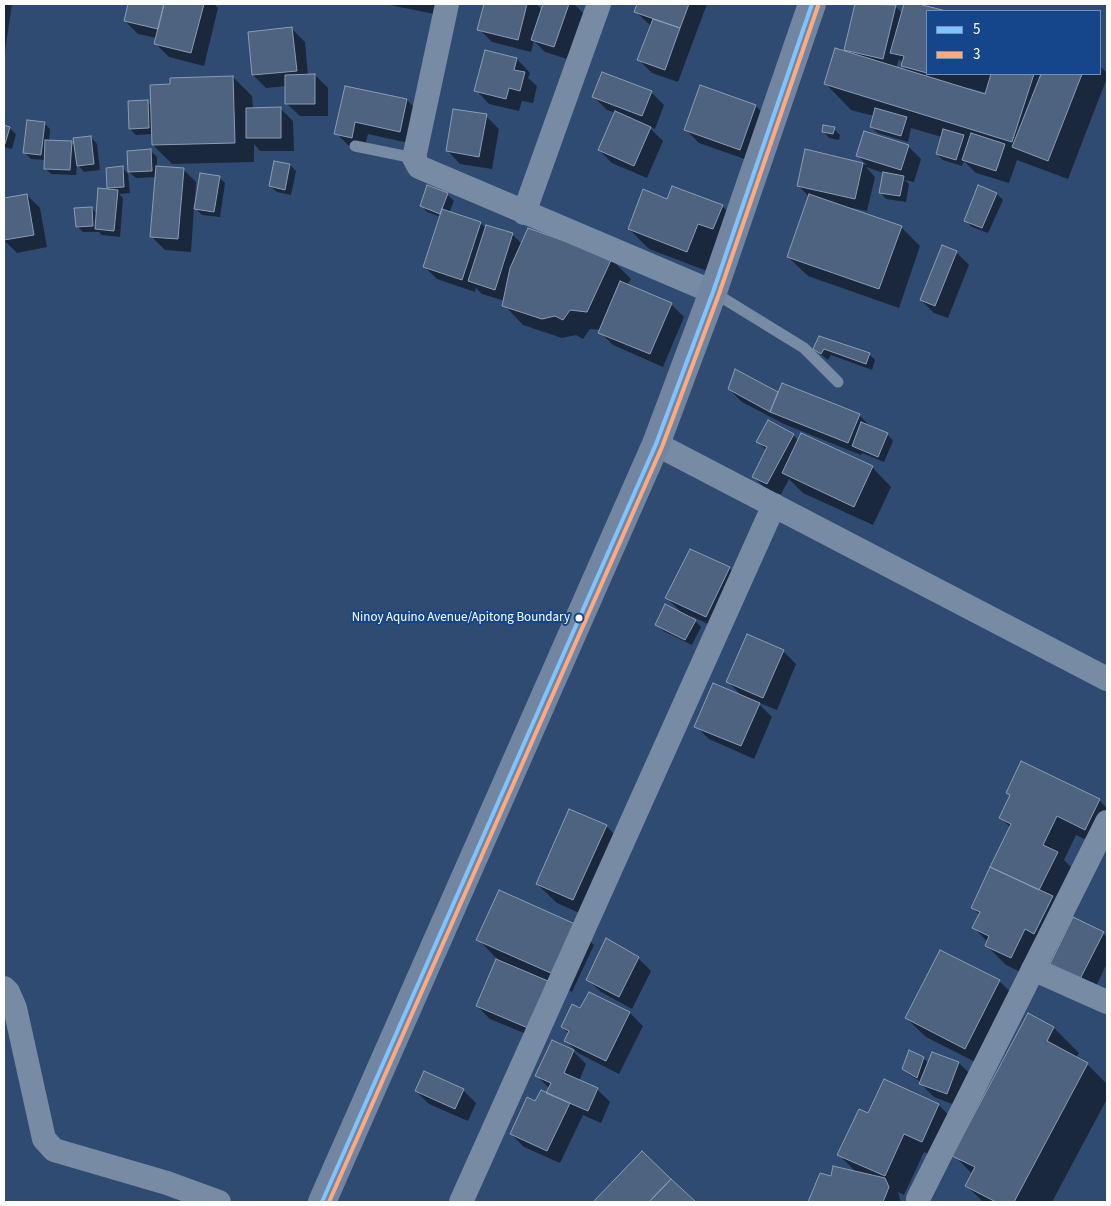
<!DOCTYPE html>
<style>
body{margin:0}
#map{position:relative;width:1111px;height:1206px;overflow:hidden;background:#304b71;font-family:"Source Sans 3",sans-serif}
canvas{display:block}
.frame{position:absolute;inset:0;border:5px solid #fff;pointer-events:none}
.legend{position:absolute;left:926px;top:10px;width:175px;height:65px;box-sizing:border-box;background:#15468c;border:1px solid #7390ba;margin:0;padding:6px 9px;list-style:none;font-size:15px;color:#fff}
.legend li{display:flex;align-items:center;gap:10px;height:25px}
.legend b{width:25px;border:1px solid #7390ba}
</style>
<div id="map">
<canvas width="1111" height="1206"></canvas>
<div class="frame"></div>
<ul class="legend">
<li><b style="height:6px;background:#80c4ff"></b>5</li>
<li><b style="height:6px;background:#ffa980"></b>3</li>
</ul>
</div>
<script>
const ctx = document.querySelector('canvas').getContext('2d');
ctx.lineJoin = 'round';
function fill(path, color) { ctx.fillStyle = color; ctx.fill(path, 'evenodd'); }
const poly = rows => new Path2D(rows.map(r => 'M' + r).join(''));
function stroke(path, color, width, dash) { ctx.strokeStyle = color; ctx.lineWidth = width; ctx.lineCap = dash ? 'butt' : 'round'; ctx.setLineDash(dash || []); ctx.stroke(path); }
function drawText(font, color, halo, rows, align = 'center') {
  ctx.font = font + ' "Source Sans 3",sans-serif'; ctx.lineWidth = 4; ctx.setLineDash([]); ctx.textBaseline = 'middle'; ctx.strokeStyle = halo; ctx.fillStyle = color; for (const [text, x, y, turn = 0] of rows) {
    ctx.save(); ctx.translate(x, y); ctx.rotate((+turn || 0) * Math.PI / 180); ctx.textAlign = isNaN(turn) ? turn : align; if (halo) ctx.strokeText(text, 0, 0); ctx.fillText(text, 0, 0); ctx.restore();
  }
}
fill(poly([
 [4,4,12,4,4,58],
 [129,4,214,4,218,8,204,66,169,57,156,44,157,38,138,34,125,21],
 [385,4,457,4,454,18],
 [485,4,536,4,542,10,544,4,574,4,583,13,567,59,545,52,534,41,531,52,492,42,479,29],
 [639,4,707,4,678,82,652,73,639,60,651,26,636,12],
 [856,4,885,4,895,6,903,14,906,4,914,4,942,11,927,11,927,74,1100,74,1100,66,1107,73,1107,78,1068,179,1017,160,1009,183,976,173,964,161,962,166,943,160,937,154,942,137,911,128,908,142,878,133,871,127,874,116,851,110,826,84,849,54,845,50],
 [899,59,903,63,902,66,909,72,896,68],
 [969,88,987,93,986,96,968,91],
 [292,29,305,42,308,76,315,75,328,88,328,116,300,116,286,103,286,86,266,88,253,75,249,33],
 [486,52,517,59,530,73,528,78,537,86,533,103,522,101,519,111,489,104,476,90],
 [233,77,252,96,253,109,280,108,293,121,294,151,260,151,254,144,254,162,172,164,153,145,153,134,136,135,130,129,147,102,152,106],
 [701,86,756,106,769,119,753,162,699,143,686,130],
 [346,87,407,100,420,113,413,144,368,134,364,150,349,146,336,133],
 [651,92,664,105,655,129,648,126,663,141,647,178,612,163,599,150,616,113,607,110,594,97],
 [486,116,499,129,492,169,460,164,447,150],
 [44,123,50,129,49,142,71,143,76,147,91,137,97,144,100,170,84,172,77,164,76,175,51,174,45,168,45,160,31,159,25,153],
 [4,126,10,128,16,134,12,149,4,147],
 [834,129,840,135,839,140,829,138,823,131],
 [908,146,921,159,914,182,905,180,909,184,906,202,886,199,880,192,884,173,866,167,875,177,867,211,852,208,851,210,901,227,920,246,899,308,808,276,788,257,809,197,798,185,806,151,867,165,858,156],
 [151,151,157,157,157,167,183,169,196,182,195,202,197,202,219,177,225,183,220,217,202,215,194,207,191,252,165,250,152,237,157,177,136,178,129,172],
 [290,165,296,171,291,195,277,192,270,186],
 [122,167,128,174,130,193,119,194,123,198,120,237,102,235,99,232,83,232,77,226,92,208,97,214,112,191,108,188],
 [979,187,997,194,1003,200,988,233,972,227,966,221],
 [447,194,454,201,449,213,481,223,486,229,512,234,522,244,611,259,631,279,627,285,671,304,684,317,663,367,613,345,600,332,601,330,590,329,583,339,576,335,562,338,523,325,504,305,505,301,482,294,476,288,475,292,437,279,424,266,441,217,427,212,421,205],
 [27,195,40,208,47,247,17,253,4,240,4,199],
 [668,200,722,206,742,225,707,271,649,249,629,229],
 [956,252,969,265,948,318,934,313,921,300],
 [820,337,869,354,875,360,872,370,831,355,828,360,814,349],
 [736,371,778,393,859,415,873,429,887,434,893,441,884,462,862,453,861,455,784,424,742,402,729,389],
 [793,435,799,441,872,467,891,487,873,525,803,493,789,479,780,496,766,489,753,476,767,451,757,441],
 [729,568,742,581,719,629,691,616,701,627,692,645,663,631,657,625,683,614,667,598],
 [747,636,783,651,796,664,777,710,757,702,772,717,754,759,709,739,696,726,743,697,728,682],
 [1007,793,1099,800,1107,808,1107,843,1105,849,1076,835,1064,860,1076,872,1056,948,1059,949,1103,933,1107,937,1107,963,1092,995,1056,954,1044,948,1031,977,1006,965,986,945,988,942,974,928,980,915,972,908,1011,828,1001,818,1011,796],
 [606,826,626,846,593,919,557,903,537,884],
 [574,925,594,945,572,992,547,981,541,1040,490,1019,477,1006,497,959,478,939],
 [638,958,651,971,632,1009,601,992,588,980],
 [999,981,1019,1000,985,1067,926,1037,906,1018],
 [589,993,630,1013,643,1026,619,1074,578,1053,566,1041,569,1034,562,1027,581,1010],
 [1054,1028,1079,1053,1076,1058,1087,1064,1107,1084,1107,1099,1052,1202,983,1202,967,1186,973,1175,954,1155],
 [552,1041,574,1052,586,1064,579,1081,597,1089,610,1102,601,1123,583,1115,560,1163,524,1147,511,1134,536,1102,546,1094,549,1088,537,1076],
 [933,1053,959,1063,972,1076,960,1107,934,1097,921,1084,921,1082,910,1075,903,1069,923,1058,929,1063],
 [885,1081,939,1105,958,1125,942,1160,924,1152,904,1195,898,1192,901,1202,809,1202,821,1174,832,1178,857,1173,839,1155,869,1115],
 [463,1090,476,1103,468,1121,429,1104,416,1091],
 [642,1153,694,1202,595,1202]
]), '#0007');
const building = poly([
 [128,4,164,4,158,29,124,21,128,4],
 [164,4,204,4,191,53,154,44,164,4],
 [484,4,527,4,518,40,477,30,484,4],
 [543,4,569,4,554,47,531,40,543,4],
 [637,4,689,4,680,28,634,12,637,4],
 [855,4,896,5,883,59,844,50,855,4],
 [904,4,919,4,946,11,927,11,927,73,901,66,904,56,890,53,904,4],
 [653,19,680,28,665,70,637,60,653,19],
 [292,27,297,71,252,75,248,32,292,27],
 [835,48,985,94,991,74,1034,74,1012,142,824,84,835,48],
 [485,50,517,58,514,70,525,72,520,91,509,88,506,99,474,91,485,50],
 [602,72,652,91,642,116,592,97,602,72],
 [315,74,315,104,285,104,285,75,315,74],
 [1041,74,1082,74,1048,161,1012,147,1041,74],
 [233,76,235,143,152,145,150,85,170,84,170,78,233,76],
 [700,85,756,105,740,150,684,130,700,85],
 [345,86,407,99,400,132,355,122,352,138,334,134,345,86],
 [148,100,149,128,129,129,128,101,148,100],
 [281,107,281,138,246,138,246,108,281,107],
 [875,108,907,117,901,136,870,127,875,108],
 [453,109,487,114,479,157,446,151,453,109],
 [615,111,651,127,634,166,598,150,615,111],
 [27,120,45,122,41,155,23,153,27,120],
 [4,125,10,127,5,144,4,143,4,125],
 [823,125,835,127,833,134,822,132,823,125],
 [943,129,964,135,956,160,936,154,943,129],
 [864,131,909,145,901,170,856,156,864,131],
 [971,133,1005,144,996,171,962,160,971,133],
 [91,136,94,164,77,166,73,138,91,136],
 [45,140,72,141,70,170,44,169,45,140],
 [151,149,152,171,128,172,127,151,151,149],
 [805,149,863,163,855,199,797,186,805,149],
 [274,161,290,164,285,190,269,186,274,161],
 [123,166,124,187,107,188,106,168,123,166],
 [156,166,184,168,178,239,150,237,156,166],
 [883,172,904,176,900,196,879,193,883,172],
 [200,173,220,176,214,212,194,209,200,173],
 [427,185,448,193,440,214,420,206,427,185],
 [978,185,997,193,982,228,964,221,978,185],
 [672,186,723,205,713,229,698,224,687,252,628,229,643,189,667,199,672,186],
 [98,188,118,190,114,231,95,229,98,188],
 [27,194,34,235,4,240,4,198,27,194],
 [809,194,902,226,879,289,787,257,809,194],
 [92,207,93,226,76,227,74,208,92,207],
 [442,209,481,222,462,280,423,267,442,209],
 [486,225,513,233,495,290,468,281,486,225],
 [528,228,612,258,587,312,570,310,563,320,555,316,542,319,502,306,510,268,528,228],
 [942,245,957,251,935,306,920,300,942,245],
 [620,281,672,303,650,354,598,333,620,281],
 [819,336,870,353,866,364,824,349,821,354,813,349,819,336],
 [735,369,778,392,770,412,728,389,735,369],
 [782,383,860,414,848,443,770,412,782,383],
 [768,420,794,434,767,484,752,477,767,447,756,442,768,420],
 [861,422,888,433,878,457,852,446,861,422],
 [801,433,873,466,854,507,782,473,801,433],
 [690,549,730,567,706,617,665,598,690,549],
 [665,604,696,620,685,640,655,625,665,604],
 [747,634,784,650,763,698,726,682,747,634],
 [713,683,760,703,741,746,694,727,713,683],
 [1021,761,1100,799,1085,830,1057,816,1043,845,1058,852,1039,890,990,867,1011,824,999,818,1010,795,1006,793,1021,761],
 [569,809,607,825,573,900,536,884,569,809],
 [990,867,1053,896,1034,934,1025,929,1011,958,985,946,989,936,972,928,980,912,971,908,990,867],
 [499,890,575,924,553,974,476,940,499,890],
 [1073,917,1104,932,1078,983,1048,968,1073,917],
 [606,938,639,957,619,997,586,980,606,938],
 [940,950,1000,980,965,1049,905,1018,940,950],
 [496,959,548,981,528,1028,476,1006,496,959],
 [589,992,630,1012,606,1061,564,1041,569,1031,561,1027,572,1004,580,1008,589,992],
 [1028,1013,1054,1027,1047,1041,1088,1063,1014,1202,996,1202,965,1186,975,1167,952,1156,1028,1013],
 [552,1040,574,1050,564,1073,598,1088,588,1111,546,1093,551,1083,535,1076,552,1040],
 [909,1050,924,1057,917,1078,902,1069,909,1050],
 [932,1052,959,1062,947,1094,919,1084,932,1052],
 [424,1071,464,1089,455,1109,415,1091,424,1071],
 [884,1079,939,1104,922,1142,904,1134,885,1176,837,1155,859,1109,868,1113,884,1079],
 [541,1090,570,1103,547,1151,510,1134,527,1097,535,1101,541,1090],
 [642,1151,671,1179,649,1202,593,1202,642,1151],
 [833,1166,885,1178,889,1187,883,1202,808,1202,820,1173,831,1176,833,1166],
 [671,1179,696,1202,649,1202,671,1179]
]);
fill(building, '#4d6380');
stroke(building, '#8c9cb3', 1);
stroke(poly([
 [355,146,414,158],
 [713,292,804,348,838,382]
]), '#778ba5', 11);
stroke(poly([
 [447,4,414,158,419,167,713,292],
 [524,213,599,4],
 [656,444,1107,679],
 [1033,969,1107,1002],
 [4,988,8,992,15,1008,44,1139,54,1150,167,1183,219,1202],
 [918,1199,1107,822],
 [461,1202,774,505]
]), '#778ba5', 24);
stroke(poly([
 [322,1202,656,444,713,292,812,4]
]), '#7386a1', 28);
stroke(poly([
 [322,1202,656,444,713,292,812,4]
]), '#80c4ff', 4);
stroke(poly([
 [329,1202,662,447,719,294,818,6]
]), '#ffa980', 4);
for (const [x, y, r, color] of [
 [579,618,4.5,"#fff"]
]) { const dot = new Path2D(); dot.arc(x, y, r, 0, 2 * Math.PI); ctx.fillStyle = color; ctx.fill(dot); stroke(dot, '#15468c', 2); }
drawText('13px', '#fff', '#15468c', [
 ["Ninoy Aquino Avenue/Apitong Boundary",570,618]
], 'right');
</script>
